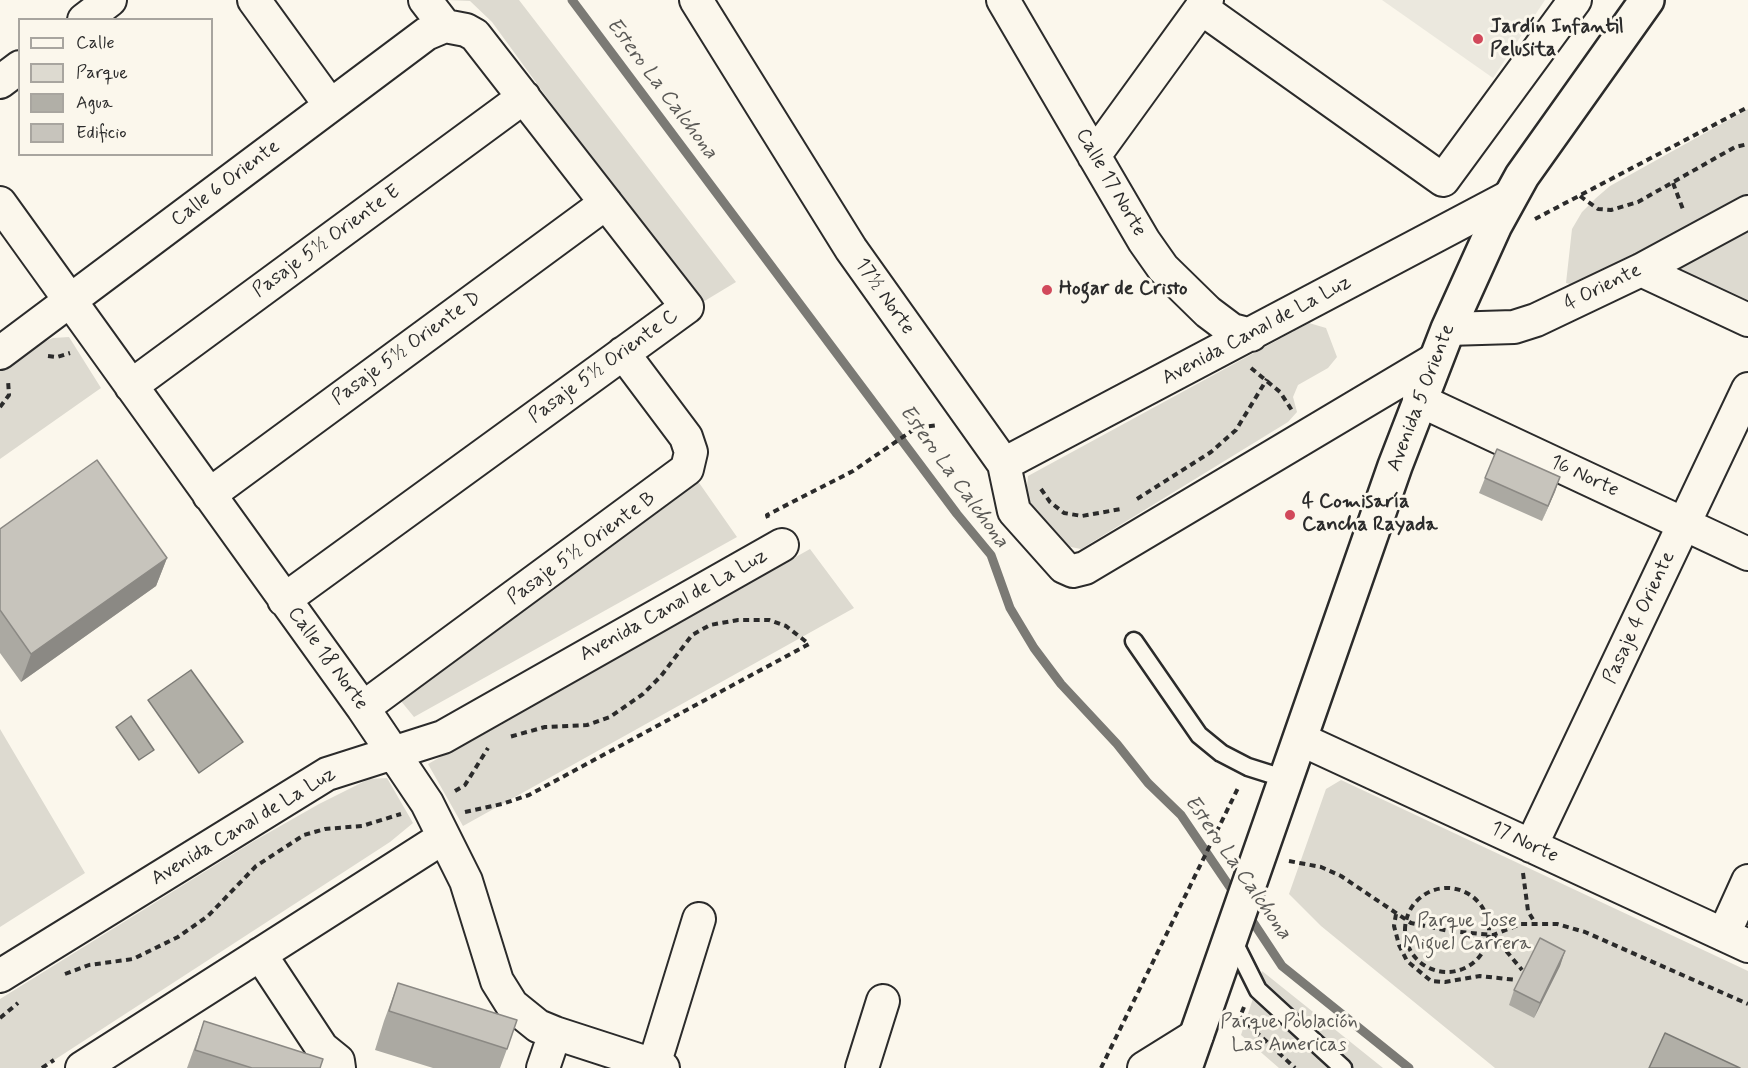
<!DOCTYPE html>
<meta charset="utf-8">
<style>
body{margin:0}
#map{position:relative;width:1748px;height:1068px;overflow:hidden;background:#fbf7ec;font-family:Mynerve,sans-serif}
canvas{display:block}
.legend{position:absolute;left:18px;top:18px;width:195px;height:138px;box-sizing:border-box;background:#fbf7ec;border:2px solid #a8a59f;margin:0;padding:8px 10px;list-style:none;font-size:18px;color:#2b2b2b}
.legend li{display:flex;align-items:center;gap:12px;height:30px}
.legend b{width:30px;border:2px solid #a8a59f}
</style>
<div id="map">
<canvas width="1748" height="1068"></canvas>
<ul class="legend">
<li><b style="height:8px;background:#fbf7ec"></b>Calle</li>
<li><b style="height:16px;background:#dddad0"></b>Parque</li>
<li><b style="height:16px;background:#b1afa7"></b>Agua</li>
<li><b style="height:16px;background:#c7c4bc"></b>Edificio</li>
</ul>
</div>
<script>
const ctx = document.querySelector('canvas').getContext('2d');
ctx.lineJoin = 'round';
function fill(path, color) { ctx.fillStyle = color; ctx.fill(path, 'evenodd'); }
const poly = rows => new Path2D(rows.map(r => 'M' + r).join(''));
function stroke(path, color, width, dash) { ctx.strokeStyle = color; ctx.lineWidth = width; ctx.lineCap = dash ? 'butt' : 'round'; ctx.setLineDash(dash || []); ctx.stroke(path); }
function drawText(font, color, halo, rows, align = 'center') {
  ctx.font = font + ' Mynerve,sans-serif'; ctx.lineWidth = 6; ctx.setLineDash([]); ctx.textBaseline = 'middle'; ctx.strokeStyle = halo; ctx.fillStyle = color; for (const [text, x, y, turn = 0] of rows) {
    ctx.save(); ctx.translate(x, y); ctx.rotate((+turn || 0) * Math.PI / 180); ctx.textAlign = isNaN(turn) ? turn : align; if (halo) ctx.strokeText(text, 0, 0); ctx.fillText(text, 0, 0); ctx.restore();
  }
}
fill(poly([
 [1382,0,1545,0,1493,78]
]), '#ebe8de');
fill(poly([
 [447,0,519,0,736,282,698,305,492,22,470,1],
 [1748,109,1748,197,1578,286,1566,283,1572,229,1582,212,1596,198,1610,186],
 [1748,226,1748,311,1668,268],
 [1309,323,1326,328,1337,357,1328,368,1298,385,1293,397,1297,412,1288,422,1081,549,1066,546,1026,498,1028,476],
 [69,337,101,388,0,459,0,369,25,350,53,338],
 [695,477,737,537,414,717,396,695],
 [810,549,854,608,463,826,428,764],
 [0,729,85,873,0,927],
 [387,778,413,823,390,842,42,1068,0,1068,0,999,254,841,319,804,369,779],
 [1341,780,1748,971,1748,1068,1495,1068,1321,926,1289,894,1326,789],
 [1262,971,1383,1068,1279,1068,1241,1035]
]), '#dddad0');
const water = poly([
 [191,670,243,742,199,773,148,700,191,670],
 [131,716,154,750,139,760,116,727,131,716],
 [1665,1033,1740,1068,1649,1068,1665,1033]
]);
fill(water, '#b1afa7');
stroke(water, '#7b7a75', 1.5);
stroke(poly([
 [572,0,957,514,991,555,1010,608,1034,648,1061,684,1117,744,1148,783,1181,815,1236,896],
 [1247,913,1282,966,1409,1068]
]), '#7b7a75', 9);
const service = poly([
 [1134,641,1199,735,1221,753,1248,767,1286,779],
 [1232,938,1258,990,1343,1068]
]);
const minor = poly([
 [254,0,330,105],
 [425,0,445,26],
 [696,0,851,249,1004,464,1014,511,1064,567,1073,571,1085,568,1436,359],
 [1003,0,1144,241,1163,268,1208,312,1232,330,1251,335],
 [1201,8,1443,180,1575,0],
 [84,20,110,0],
 [0,82,20,67],
 [1094,156,1207,0],
 [0,203,363,708,427,803,466,881,497,981,512,1005,538,1026,555,1033,663,1068],
 [1641,270,1748,320],
 [1448,329,1514,327,1536,320,1641,270,1748,212],
 [0,353,426,34,445,26,466,30,475,35,687,307,284,600],
 [131,386,524,97],
 [1419,400,1748,554],
 [1004,464,1509,197],
 [209,495,606,203],
 [363,708,687,469,691,452,686,437,623,353],
 [1300,739,1748,946],
 [1531,846,1748,389],
 [1724,934,1748,881],
 [260,954,322,1048,338,1061,339,1068],
 [0,976,327,774,443,737,782,545],
 [654,1065,699,919],
 [82,1068,444,837],
 [543,1068,555,1033],
 [862,1068,883,1001],
 [1144,1068,1197,1035]
]);
const tertiary = poly([
 [1185,1068,1395,466,1448,329,1495,225,1522,176,1647,0]
]);
stroke(service, '#2b2b2b', 21);
stroke(minor, '#2b2b2b', 36);
stroke(tertiary, '#2b2b2b', 38);
stroke(poly([
 [1673,183,1684,212],
 [1580,196,1598,209,1611,210,1638,202,1735,147,1748,144],
 [1535,219,1748,107],
 [48,356,57,357,70,353],
 [1251,368,1280,392,1293,412],
 [0,407,9,395,8,380],
 [1041,489,1050,502,1064,513,1082,516,1121,509],
 [1137,499,1211,452,1236,430,1267,379],
 [768,518,767,515,853,471,916,428,939,425],
 [455,791,465,785,488,748],
 [465,812,502,804,529,795,809,644,786,626,769,620,738,620,710,625,692,635,661,676,643,694,610,717,587,725,545,727,509,737],
 [1289,861,1321,867,1341,876,1411,923,1449,931,1493,935,1521,924,1557,924,1585,932,1748,1004],
 [1523,873,1528,911,1535,923],
 '1405 930a42 42 0 1 1 84 0a42 42 0 1 1-84 0Z',
 [1396,914,1394,926,1399,945,1407,961,1431,981,1445,982,1480,976,1517,980],
 [1493,935,1522,970],
 [65,974,89,965,133,959,178,937,208,916,256,866,304,835,325,829,362,826,401,814],
 [1244,1007,1240,1017,1295,1068],
 [0,1018,18,1003],
 [42,1068,54,1060],
 [1101,1068,1239,786]
]), '#2b2b2b', 4, [6, 4.5]);
stroke(service, '#fbf7ec', 16);
stroke(minor, '#fbf7ec', 32);
stroke(tertiary, '#fbf7ec', 33);
fill(poly([
 [1560,477,1542,521,1479,493,1485,478],
 [0,529,167,558,156,586,21,682,0,653],
 [1565,951,1560,966,1534,1018,1509,1005,1514,990],
 [398,983,507,1049,500,1068,433,1068,375,1050,384,1021],
 [204,1021,320,1068,187,1068]
]), '#aba9a2');
fill(poly([
 [1560,477,1555,492,1542,521,1548,506],
 [167,558,156,586,21,682,31,654],
 [1565,951,1560,966,1534,1018,1540,1003]
]), '#8b8984');
const building = poly([
 [1497,449,1560,477,1548,506,1485,478,1497,449],
 [97,460,167,558,31,654,0,610,0,529,97,460],
 [1540,938,1565,951,1540,1003,1514,990,1540,938],
 [398,983,517,1020,507,1049,389,1011,398,983],
 [204,1021,323,1059,320,1068,252,1068,195,1050,204,1021]
]);
fill(building, '#c7c4bc');
stroke(building, '#8b8984', 1.5);
for (const [x, y, r, color] of [
 [1478,39,6,"#d1495b"],
 [1047,290,6,"#d1495b"],
 [1290,515,6,"#d1495b"]
]) { const dot = new Path2D(); dot.arc(x, y, r, 0, 2 * Math.PI); ctx.fillStyle = color; ctx.fill(dot); stroke(dot, '#fbf7ec', 2); }
drawText('bold 20px', '#2b2b2b', '#fbf7ec', [
 ["Jardín Infantil",1490,28],
 ["Pelusita",1490,51],
 ["Hogar de Cristo",1059,290],
 ["4 Comisaría",1302,503],
 ["Cancha Rayada",1302,526]
], 'left');
drawText('20px', '#2b2b2b', '#fbf7ec', [
 ["Calle 17 Norte",1110,183,60],
 ["Calle 6 Oriente",226,184,-37],
 ["Pasaje 5½ Oriente E",327,242,-36],
 ["4 Oriente",1603,288,-26],
 ["17½ Norte",884,297,55],
 ["Avenida Canal de La Luz",1257,331,-28],
 ["Pasaje 5½ Oriente D",407,349,-36],
 ["Pasaje 5½ Oriente C",604,367,-36],
 ["Avenida 5 Oriente",1422,398,-69],
 ["16 Norte",1584,477,25],
 ["Pasaje 5½ Oriente B",582,549,-36],
 ["Avenida Canal de La Luz",674,606,-29],
 ["Pasaje 4 Oriente",1640,618,-65],
 ["Calle 18 Norte",327,659,54],
 ["Avenida Canal de La Luz",244,827,-31],
 ["17 Norte",1524,843,25]
]);
drawText('20px', '#585754', '#fbf7ec', [
 ["Parque Jose",1467,922],
 ["Miguel Carrera",1467,945],
 ["Parque Población",1289,1023],
 ["Las Americas",1289,1046]
]);
drawText('italic 21px', '#5a5956', '#fbf7ec', [
 ["Estero La Calchona",661,89,53],
 ["Estero La Calchona",953,477,54],
 ["Estero La Calchona",1237,868,55]
]);
</script>
